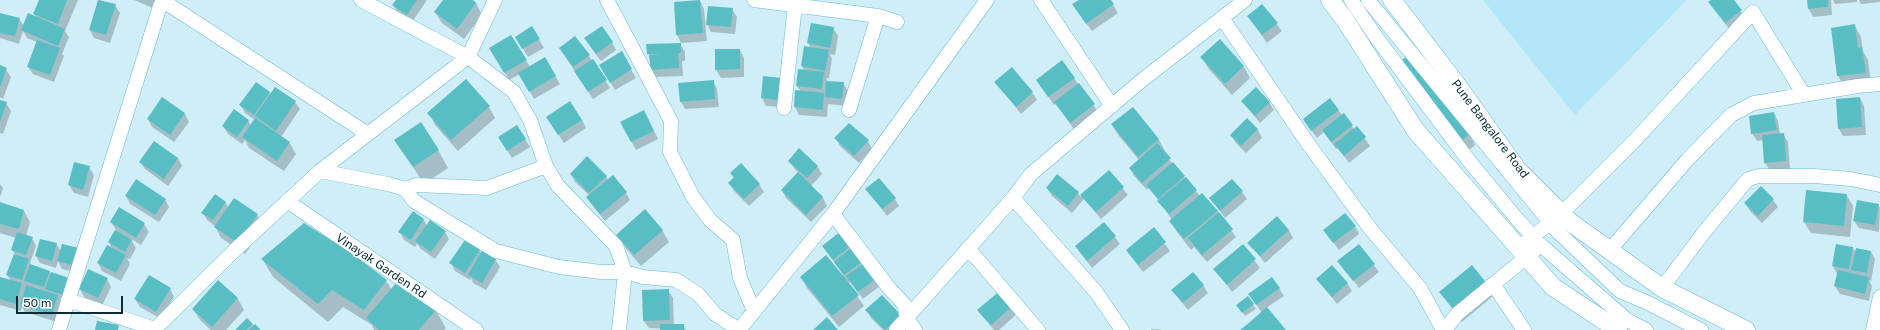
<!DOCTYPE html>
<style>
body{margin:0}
#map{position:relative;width:1880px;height:330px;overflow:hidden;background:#cfeef8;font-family:"Public Sans",sans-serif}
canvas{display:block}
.scale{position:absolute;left:16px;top:296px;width:107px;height:18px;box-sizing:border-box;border:2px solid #092e37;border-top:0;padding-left:5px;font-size:12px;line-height:14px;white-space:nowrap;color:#092e37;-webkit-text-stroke:3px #fff;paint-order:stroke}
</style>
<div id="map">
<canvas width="1880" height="330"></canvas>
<div class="scale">50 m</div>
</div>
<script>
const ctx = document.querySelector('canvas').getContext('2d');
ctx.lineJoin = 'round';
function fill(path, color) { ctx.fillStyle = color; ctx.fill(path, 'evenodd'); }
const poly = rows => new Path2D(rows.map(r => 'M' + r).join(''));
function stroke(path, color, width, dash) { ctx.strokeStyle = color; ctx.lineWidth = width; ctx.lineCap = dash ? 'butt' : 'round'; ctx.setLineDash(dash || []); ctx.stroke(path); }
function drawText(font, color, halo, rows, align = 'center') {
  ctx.font = font + ' "Public Sans",sans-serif'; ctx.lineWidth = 3; ctx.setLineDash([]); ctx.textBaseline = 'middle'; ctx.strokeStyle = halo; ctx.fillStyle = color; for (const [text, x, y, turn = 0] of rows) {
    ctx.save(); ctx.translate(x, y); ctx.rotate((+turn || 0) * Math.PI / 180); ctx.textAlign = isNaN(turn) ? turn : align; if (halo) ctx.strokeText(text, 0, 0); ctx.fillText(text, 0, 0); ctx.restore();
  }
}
fill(poly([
 [1483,0,1687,0,1575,115]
]), '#b3e7f8');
fill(poly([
 [40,0,78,0,65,31,69,37,62,54,64,56,54,82,33,74,28,67,37,42,27,38,23,31,19,44,0,38,0,15,19,19,24,26,37,18,34,13],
 [99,0,115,5,120,13,110,43,94,38,90,30],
 [134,0,159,0,155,9],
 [397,0,427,0,412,22,398,13,393,5],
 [444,0,471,0,476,3,482,15,464,39,442,23,435,12],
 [1080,0,1110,0,1118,13,1092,31,1078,12],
 [1713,0,1733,0,1745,18,1730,30,1709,2],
 [1808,0,1831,0,1832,15,1813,17,1809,9],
 [1833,0,1857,0,1857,2,1835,4],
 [1859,0,1880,0,1880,2,1861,4],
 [700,1,704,9,707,41,681,43,677,35,675,3],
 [1262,5,1282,31,1267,43,1248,16],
 [732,9,737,17,735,34,711,32,707,24],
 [812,24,833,28,838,36,835,55,830,54,832,59,829,78,826,78,828,82,843,83,848,91,846,106,828,104,827,117,799,115,795,107,801,92,797,86,804,70,802,66,811,48,808,43],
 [1855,26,1861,37,1863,51,1868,60,1871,84,1844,87,1838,76,1832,28],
 [532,28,544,48,528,57,516,37],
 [511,36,530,67,545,58,560,84,534,99,520,74,509,80,490,48],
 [1220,41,1244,67,1250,78,1232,95,1208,68,1202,57],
 [612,42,616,50,601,61,590,46],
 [680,44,685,52,685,61,682,61,683,76,656,77,651,70,647,45],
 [740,50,744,58,744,77,721,78,716,70],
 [621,53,636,78,615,90,600,65],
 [565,56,589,56,610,88,593,99],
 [0,67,6,70,11,77,3,99,0,97],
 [1410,72,1469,134,1475,145,1469,150],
 [764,77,784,107,766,106,762,98],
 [1074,78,1099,113,1075,131,1056,103,1054,105,1037,80],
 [466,81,489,107,495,118,458,151,435,125,429,113],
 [713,81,717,89,719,107,685,109,681,102],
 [996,82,1032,92,1037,100,1021,114],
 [270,92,271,94,295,102,300,109,281,137,289,142,296,154,284,171,249,148,245,140,242,144,228,134,223,126,248,120,251,125,255,120,245,113,241,105],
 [163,98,185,114,189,122,174,142,152,127,148,119],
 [1860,98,1864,106,1866,135,1843,136,1839,129],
 [0,101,6,103,11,111,3,134,0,133],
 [1242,101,1269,102,1274,110,1260,123],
 [1132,108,1159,140,1165,151,1164,152,1172,163,1200,196,1217,211,1236,237,1207,262,1194,247,1191,250,1177,232,1170,221,1172,220,1159,201,1149,188,1147,190,1134,176,1130,168,1139,160,1119,136,1112,125],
 [1338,110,1354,129,1357,127,1370,146,1349,163,1338,148,1336,149,1324,132,1317,138,1304,120],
 [1774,113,1778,121,1780,134,1783,134,1788,142,1790,169,1770,170,1765,163,1763,140,1757,141,1752,133],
 [648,119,658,139,636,150,622,123],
 [1247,119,1258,130,1262,138,1246,153,1236,143,1231,135],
 [582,120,586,128,564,143,552,125],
 [836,138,868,141,872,149,859,163,840,146],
 [525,139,530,147,512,158,504,145],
 [396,141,438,150,448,168,424,184],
 [178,158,182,166,168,186,145,169,140,162],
 [789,161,817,166,822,174,811,186,823,198,827,206,811,222,786,198,782,190,798,173],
 [89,167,94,175,88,197,74,193,69,185],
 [1109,171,1128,195,1101,219,1084,199,1072,213,1052,196,1047,188,1078,193,1081,197],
 [571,174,606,176,608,180,626,193,630,200,605,221,592,205,587,197,590,196,575,182],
 [731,174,759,184,764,192,749,206,734,191,729,183,734,178],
 [0,184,3,188,0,197],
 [867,189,895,199,899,206,887,216],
 [1242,192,1247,199,1225,218,1211,198],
 [1846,194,1853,206,1850,237,1811,233,1804,222],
 [126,196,165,199,169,207,159,222,130,204],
 [234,199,257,215,264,226,245,254,221,238,215,226,207,220,203,213,225,202,228,207],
 [1773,200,1778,207,1762,223,1750,211,1745,203],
 [0,203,24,211,30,222,26,236,32,238,36,246,30,263,32,266,49,271,68,302,60,299,62,304,57,322,25,312,22,307,21,311,0,305,0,278,11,281,7,275,15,254,12,250,16,238,0,233],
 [1878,205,1880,208,1879,232,1859,228,1854,221],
 [413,213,424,220,427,226,445,232,449,239,435,259,421,249,417,244,415,247,404,240,400,232],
 [111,222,144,224,149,232,141,245,131,239,136,248,130,259,127,258,130,264,121,281,102,271,98,263,112,249,109,242,116,230],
 [1355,226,1359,234,1339,250,1325,231],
 [1154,229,1170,251,1143,272,1127,251],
 [662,230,669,242,641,266,624,246,617,235],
 [1289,230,1293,238,1265,263,1249,243],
 [840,233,862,265,881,285,863,299,850,282,848,283,864,306,839,327,807,288,801,277,843,275,823,246],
 [1115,237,1120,244,1092,268,1076,247],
 [56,244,61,251,79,273,62,269,58,261,56,268,40,263,36,256],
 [1243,245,1260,268,1232,292,1215,269],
 [1359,245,1379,272,1359,288,1339,261],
 [1853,248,1856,253,1871,252,1875,259,1871,281,1869,280,1872,286,1869,301,1840,294,1835,286,1837,274,1833,266],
 [479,250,481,253,495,259,500,267,486,290,473,283,471,278,470,280,455,271,451,263],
 [263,260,386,281,392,290,436,311,446,328,444,330,374,330,372,325,343,307,328,322,273,277],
 [1472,267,1493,296,1462,322,1440,292],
 [107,279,111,287,102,306,84,297,80,289],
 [1317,279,1347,283,1352,291,1337,304],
 [218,281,238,299,244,310,226,330,211,330,200,320,193,309],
 [1203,285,1208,293,1188,310,1172,290],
 [1279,288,1284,296,1266,308,1285,330,1242,330,1262,313,1249,294],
 [170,289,174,297,161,319,140,307,135,299],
 [668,290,673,298,674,325,683,325,686,330,649,328,644,321],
 [1002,290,1019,312,999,330,994,330,978,311],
 [1248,297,1256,309,1245,316,1240,308],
 [867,310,901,315,898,330,883,330,871,318],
 [252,324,260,330,237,330],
 [1151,329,1163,330,1151,330]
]), '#0003');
fill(poly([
 [39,0,67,0,58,24,33,14],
 [98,0,116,4,106,35,89,30],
 [396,0,417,0,407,15,392,5],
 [443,0,473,0,476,3,457,29,434,12],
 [700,0,703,33,676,35,674,2],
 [1079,0,1111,0,1114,4,1086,24,1072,4],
 [1711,0,1734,0,1742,10,1725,23,1708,2],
 [1807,0,1828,0,1828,7,1808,9],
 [1262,4,1278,23,1262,35,1247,16],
 [708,6,733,8,731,27,706,25],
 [0,13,20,18,15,36,0,33],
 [28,13,65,29,58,46,21,30],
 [811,23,834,27,830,48,807,43],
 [1855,24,1858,48,1862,47,1866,73,1837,76,1831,28],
 [532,26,540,39,522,49,515,37],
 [602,26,613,42,596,54,584,38],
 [511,35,527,60,504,73,489,48],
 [575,36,590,55,573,67,559,48],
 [1220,39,1244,66,1225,84,1200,57],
 [37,40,60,48,50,75,27,67],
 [681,43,681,53,678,53,679,68,650,70,650,55,662,54,647,54,646,44],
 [804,46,829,50,825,71,801,66],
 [715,49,740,49,740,69,715,70],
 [622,51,632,69,610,83,599,65],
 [1410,54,1470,134,1462,140,1402,60],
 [545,57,556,76,529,92,518,73],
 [593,59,607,80,588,92,574,71],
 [1062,60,1075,78,1048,97,1036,80],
 [0,65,7,68,0,87],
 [1012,67,1033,92,1016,107,994,82],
 [798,69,824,72,822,89,796,86],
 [763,76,782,78,780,100,761,98],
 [466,79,490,106,451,140,427,113],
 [714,80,715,99,680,102,678,83],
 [826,81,844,82,842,99,825,97],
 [256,82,270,92,254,115,239,105],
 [1079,83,1095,104,1070,123,1054,102],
 [275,87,296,101,276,131,255,116],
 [1256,87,1270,102,1255,116,1241,101],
 [795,90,824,93,823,110,794,107],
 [162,97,185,113,170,135,147,119],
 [1860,97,1862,127,1838,129,1836,99],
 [1330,98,1339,110,1311,131,1303,119],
 [0,100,7,102,0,122],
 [570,101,582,120,558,135,546,117],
 [1133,107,1159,139,1138,157,1111,124],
 [234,109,249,120,237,137,222,126],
 [644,110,654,131,631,142,620,122],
 [1774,112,1777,130,1751,134,1749,116],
 [1344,113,1353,125,1331,142,1322,130],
 [255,118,290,142,277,161,242,137],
 [1247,118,1258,129,1241,146,1230,135],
 [421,122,439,150,413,167,394,140],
 [849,123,869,140,854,156,834,138],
 [517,125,526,139,507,151,498,137],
 [1357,126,1366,137,1344,156,1334,144],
 [1784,133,1786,161,1764,163,1762,135],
 [154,141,178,158,164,179,139,162],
 [1157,143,1171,158,1142,183,1129,168],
 [799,148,818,166,807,178,788,161],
 [587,156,607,176,589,193,570,174],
 [74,162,90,166,83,190,68,185],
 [1173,162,1185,176,1158,199,1146,185],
 [741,163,760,184,744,199,728,183,734,177,730,173],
 [1109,170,1124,187,1096,212,1080,195],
 [798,172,823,197,806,215,781,190],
 [1057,174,1079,192,1068,206,1046,188],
 [613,175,627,192,600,214,586,197],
 [1186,177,1197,190,1169,214,1157,201],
 [879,178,896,198,882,209,865,189],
 [136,179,166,199,155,215,125,196],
 [1232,179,1243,191,1220,211,1209,198],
 [1761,186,1774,199,1758,216,1744,203],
 [1806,190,1847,194,1844,226,1803,222],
 [1202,193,1218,211,1184,239,1169,221],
 [215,194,226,202,213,220,201,213],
 [234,198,258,214,238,243,214,227],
 [1857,200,1879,204,1875,225,1853,221],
 [0,202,24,210,19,229,0,224],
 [119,207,145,223,136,238,110,222],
 [645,209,663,230,634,255,616,235],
 [413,211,424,219,411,240,398,232],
 [1219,212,1233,229,1202,255,1188,238],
 [1345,213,1356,226,1333,243,1323,230],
 [1277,216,1289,230,1260,256,1247,243],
 [430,220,446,231,431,252,415,241],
 [1104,222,1116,236,1087,261,1075,246],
 [304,223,351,253,387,280,364,310,332,290,318,304,261,259],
 [1154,227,1166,242,1138,265,1126,250],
 [115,230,132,240,125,252,108,242],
 [841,231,851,246,833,260,822,246],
 [17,232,33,237,26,255,11,250],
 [40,239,57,243,52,261,35,256],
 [465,240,480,250,465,273,449,263],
 [62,244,79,248,75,266,57,261],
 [1243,244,1256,259,1227,285,1213,269],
 [1359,244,1375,264,1353,281,1337,261],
 [1836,244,1853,247,1849,269,1832,266],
 [107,245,126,255,116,273,97,263],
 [851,248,862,262,844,275,834,262],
 [1856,248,1871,251,1867,273,1851,270],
 [482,250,496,259,482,283,468,275],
 [14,254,29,259,22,280,6,275],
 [826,255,859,295,832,316,800,277],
 [866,262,878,277,858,292,846,276],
 [30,264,50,271,44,287,24,281],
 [1332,265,1348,283,1332,297,1316,279],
 [1472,265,1488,285,1455,311,1439,292],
 [88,269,108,278,98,298,79,289],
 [1838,270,1869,277,1865,294,1834,286],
 [51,272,69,278,63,295,45,289],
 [1193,272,1204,285,1183,303,1171,290],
 [149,275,171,288,156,312,134,299],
 [0,277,22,283,16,304,0,299],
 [1272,277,1280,288,1256,305,1248,294],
 [218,280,238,298,212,327,192,309],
 [397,282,436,310,419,330,379,330,366,318],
 [26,285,58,295,52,315,20,305],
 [669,289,670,320,643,321,642,290],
 [1002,289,1015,304,991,325,977,310],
 [882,295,901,315,885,330,865,310],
 [1248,296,1254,304,1242,313,1236,305],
 [1267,307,1286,330,1240,330,1250,322],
 [827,317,838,330,813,330],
 [247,318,253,324,246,330,235,330],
 [97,321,119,325,118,330,95,330],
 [255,324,261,330,249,330],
 [660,324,684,324,684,330,660,330]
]), '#59bec3');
const minor = poly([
 [495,0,468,57,514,92,530,120,546,166,558,186,616,246,625,272,619,330],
 [607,0,671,121,670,152,693,197,710,220,733,240,740,278,754,311],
 [754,0,878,16,897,22],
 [1041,0,1112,106],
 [1351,0,1376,37,1470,162,1517,219,1542,246,1627,320,1646,330],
 [1368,0,1558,232,1620,291,1646,302,1701,330],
 [163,1,368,134],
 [1222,18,1309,145,1369,227,1420,288,1443,330],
 [784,108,795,5],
 [849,110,878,16],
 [320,171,388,184,405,189,416,185,487,188,546,166],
 [405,189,414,201,496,251,559,267,601,272,625,272,643,277,676,280,698,294,715,314,739,330,833,214,987,0],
 [1013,198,1096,292,1122,330],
 [287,201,476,330],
 [833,214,889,288,905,305,906,318,915,330],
 [1527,241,1561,214,1636,139,1753,12,1804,95],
 [968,248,1038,330],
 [1609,251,1688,159,1731,115,1754,103,1858,86,1880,84],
 [1493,284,1524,330],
 [1662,288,1705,231,1748,179,1759,176,1814,176,1851,179,1880,185],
 [68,300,155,329,235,250,320,171,468,57,361,0],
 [59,330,160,6,164,0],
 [896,330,1013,198,1031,174,1141,81,1245,0],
 [1445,330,1457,314,1534,251],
 [1873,330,1880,297]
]);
const major = poly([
 [1330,0,1345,20,1416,131,1553,287,1618,330],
 [1392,0,1457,85,1517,169,1570,222,1662,288,1746,330]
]);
stroke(minor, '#67b9d2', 15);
stroke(major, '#67b9d2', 19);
stroke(minor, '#fff', 14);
stroke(major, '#fff', 18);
drawText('12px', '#092e37', '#fff', [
 ["Pune Bangalore Road",1490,129,53],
 ["Vinayak Garden Rd",381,266,34]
]);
</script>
